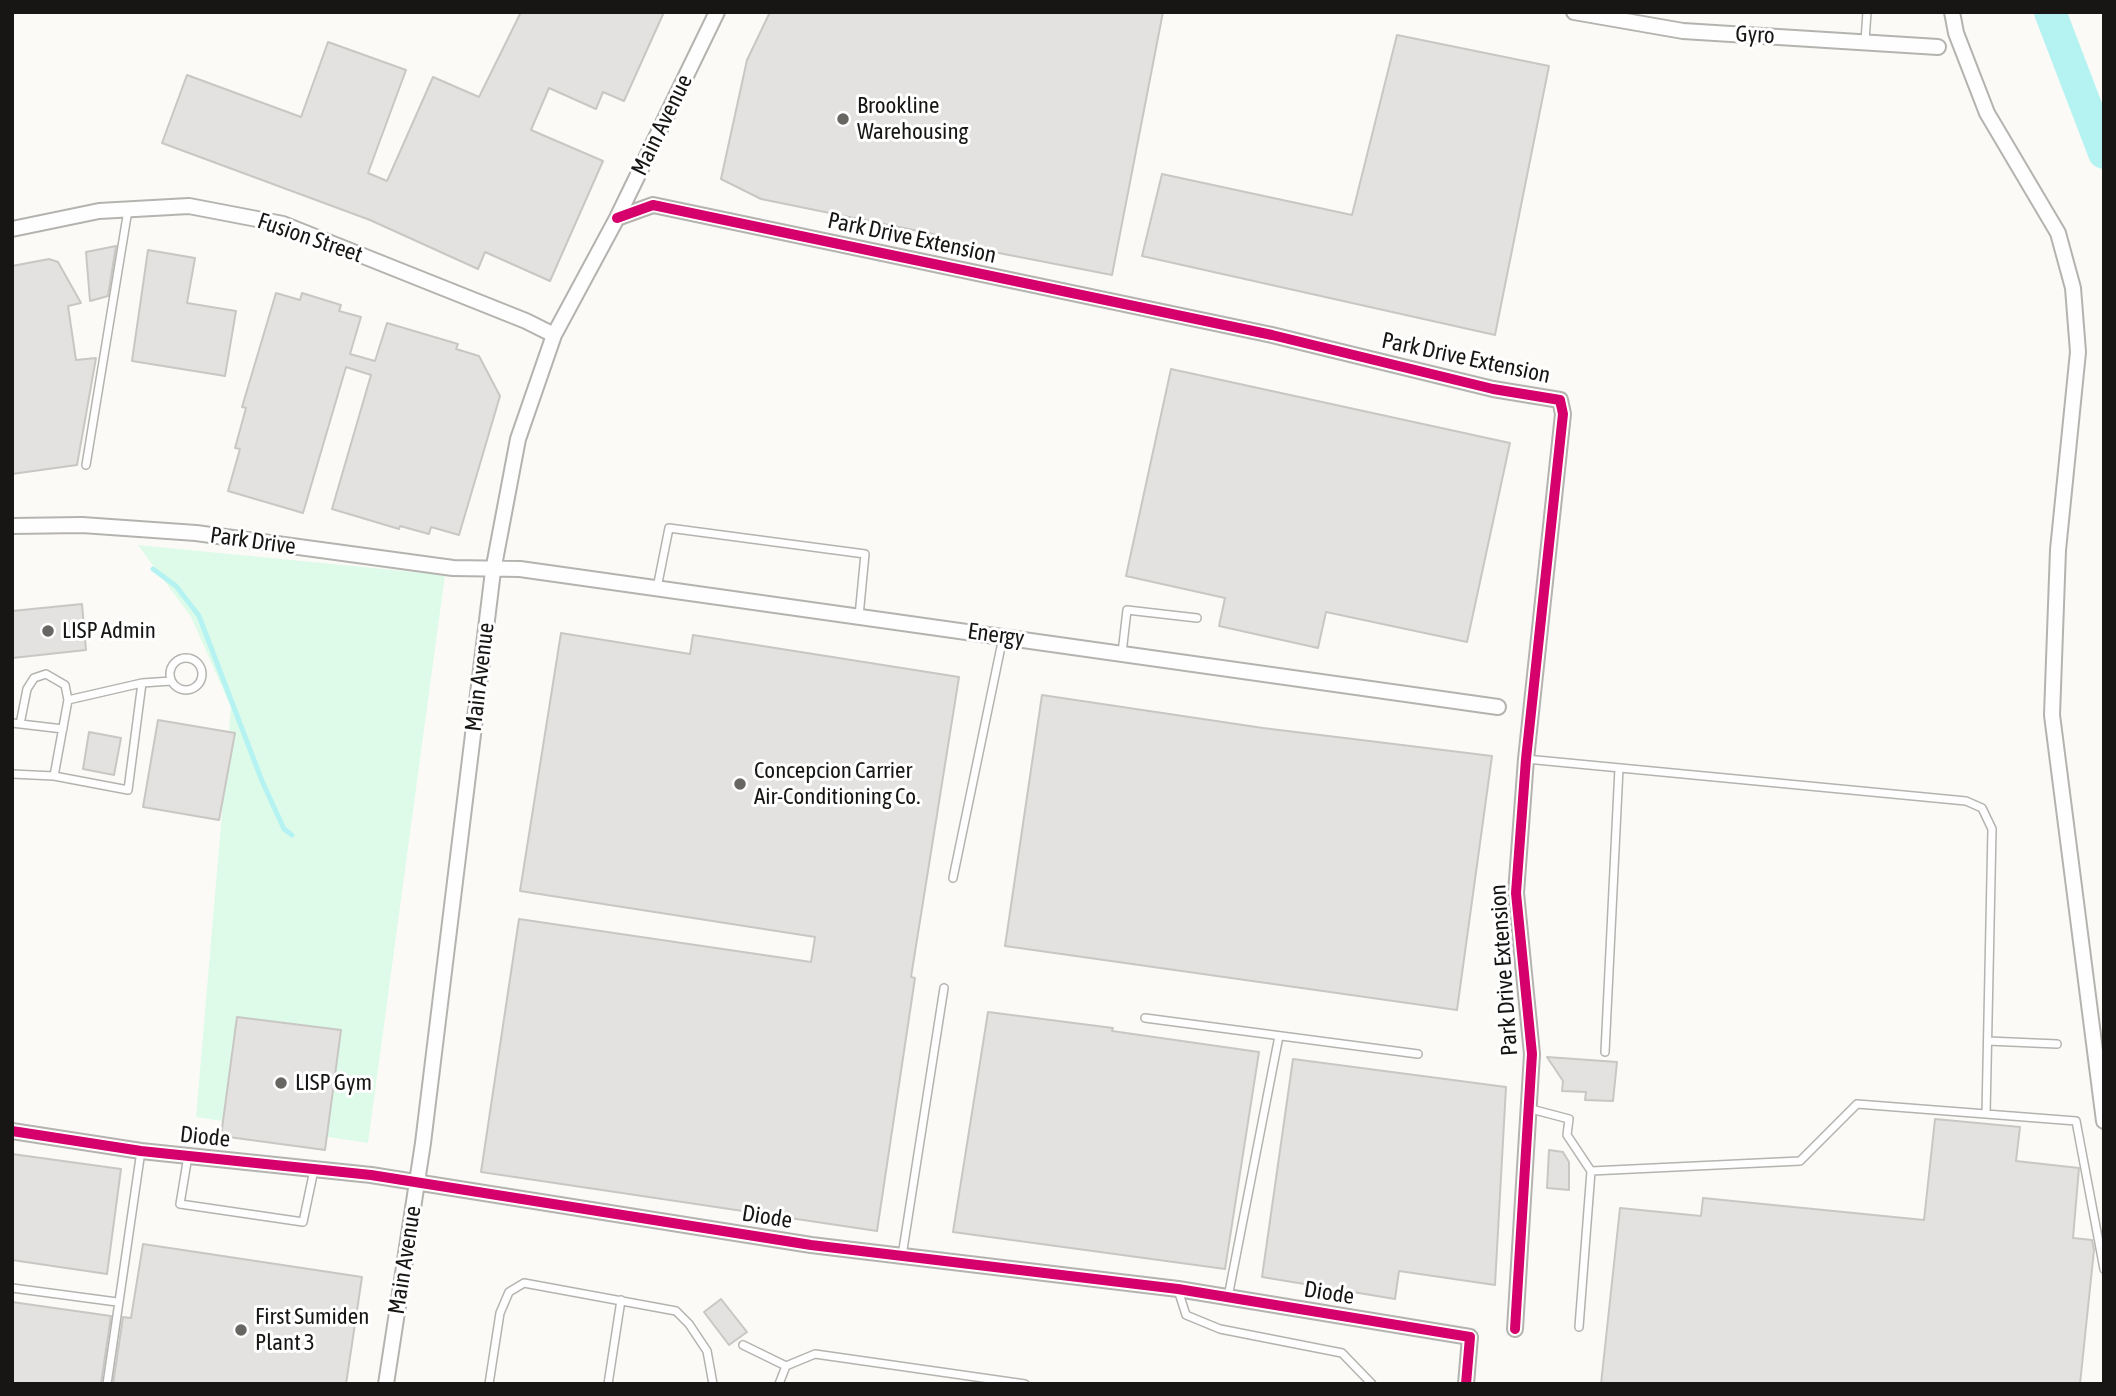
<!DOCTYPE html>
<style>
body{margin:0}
#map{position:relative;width:2116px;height:1396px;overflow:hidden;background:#fcfaf6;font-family:"Asap Condensed",sans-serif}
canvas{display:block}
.frame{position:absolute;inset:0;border:14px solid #171614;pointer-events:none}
</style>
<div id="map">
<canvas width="2116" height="1396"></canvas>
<div class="frame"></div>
</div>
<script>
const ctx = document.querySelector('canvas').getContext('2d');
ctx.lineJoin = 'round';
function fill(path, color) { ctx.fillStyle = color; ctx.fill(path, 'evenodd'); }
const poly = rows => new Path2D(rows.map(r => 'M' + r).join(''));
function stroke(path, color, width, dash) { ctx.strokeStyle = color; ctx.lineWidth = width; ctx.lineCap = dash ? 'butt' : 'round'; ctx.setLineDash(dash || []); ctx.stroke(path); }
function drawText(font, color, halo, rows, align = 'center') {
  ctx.font = font + ' "Asap Condensed",sans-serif'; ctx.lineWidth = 6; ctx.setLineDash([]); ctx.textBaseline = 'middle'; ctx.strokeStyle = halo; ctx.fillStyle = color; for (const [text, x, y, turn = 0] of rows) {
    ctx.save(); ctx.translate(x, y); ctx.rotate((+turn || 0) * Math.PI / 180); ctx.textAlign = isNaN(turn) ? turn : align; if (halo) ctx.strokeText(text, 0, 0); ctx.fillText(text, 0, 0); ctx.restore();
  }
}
fill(poly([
 [138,545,445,575,368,1143,196,1117,231,707,191,617]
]), '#defbe9');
stroke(poly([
 [153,569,176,586,199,616,262,781,284,829,292,835]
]), '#b5f3f2', 5);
stroke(poly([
 [2050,12,2104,153]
]), '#b5f3f2', 32);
const building = poly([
 [521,12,664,12,624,101,603,92,596,109,549,88,531,130,603,161,550,281,485,252,478,269,370,220,162,143,187,75,301,117,328,42,406,70,368,173,387,181,433,77,479,97,521,12],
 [770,12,1163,12,1112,275,937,241,938,235,761,199,721,179,747,60,770,12],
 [1397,35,1549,66,1495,335,1142,256,1162,174,1352,215,1397,35],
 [116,246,108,296,90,301,86,252,116,246],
 [148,250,195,258,187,303,236,311,225,376,132,361,148,250],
 [49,259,58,262,81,303,68,306,76,360,96,358,77,465,12,474,12,266,49,259],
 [276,293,300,300,302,293,341,305,339,311,361,317,350,354,375,361,387,323,458,344,456,349,479,356,500,396,459,535,431,527,429,534,400,526,399,529,332,509,371,375,346,367,303,513,228,491,240,449,235,448,246,408,242,407,276,293],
 [1171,369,1510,443,1467,642,1326,612,1318,648,1219,626,1225,598,1126,576,1171,369],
 [82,604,86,650,12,658,12,611,82,604],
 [561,633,690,654,693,635,959,677,911,977,915,978,877,1231,481,1172,519,919,811,962,815,937,520,891,561,633],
 [1042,695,1263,728,1492,756,1457,1010,1005,946,1042,695],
 [158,720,235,733,219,820,143,807,158,720],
 [89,732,121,738,114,775,83,769,89,732],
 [988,1012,1113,1028,1112,1031,1259,1052,1225,1269,953,1232,988,1012],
 [237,1017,341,1030,325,1150,221,1136,237,1017],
 [1547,1057,1617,1062,1613,1101,1585,1100,1586,1092,1562,1091,1563,1081,1547,1057],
 [1293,1059,1506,1087,1495,1285,1399,1271,1395,1299,1262,1277,1293,1059],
 [1935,1119,2020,1127,2016,1161,2079,1168,2073,1238,2092,1240,2094,1250,2080,1384,1601,1384,1620,1208,1701,1216,1703,1198,1924,1220,1935,1119],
 [1549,1150,1563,1152,1569,1162,1569,1190,1547,1188,1549,1150],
 [12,1154,121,1169,107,1274,12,1260,12,1154],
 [143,1244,362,1277,346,1384,113,1384,123,1317,131,1318,143,1244],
 [721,1299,747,1332,729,1345,704,1312,721,1299],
 [12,1302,111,1316,101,1384,12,1384,12,1302]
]);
fill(building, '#e4e2e0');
stroke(building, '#c9c7c4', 2);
const lane = poly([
 [1865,41,1867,12],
 [86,465,128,210],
 [657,588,669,528,865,554,859,616],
 [1122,653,1127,610,1197,618],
 '170 674a16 16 0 1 1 32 0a16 16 0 1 1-32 0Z',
 [68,700,142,683,171,681],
 [12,723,63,729],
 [20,724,27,689,34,678,46,674,65,685,68,700,54,776],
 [1526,759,1966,801,1982,808,1992,829,1986,1114],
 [12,774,54,776,128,790,142,683],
 [953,878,1003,637],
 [1145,1018,1418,1054],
 [1988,1041,2057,1044],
 [1605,1052,1619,768],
 [1531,1109,1569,1119,1567,1135,1591,1171,1579,1327],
 [188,1156,180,1204,303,1222,314,1170],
 [1591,1171,1800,1161,1857,1104,2076,1121,2104,1269],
 [902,1256,944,988],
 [12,1288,117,1302],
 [1178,1290,1186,1315,1220,1329,1342,1353,1372,1384],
 [1228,1297,1279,1036],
 [743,1345,786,1366],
 [107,1384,141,1151],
 [489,1384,500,1313,509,1292,524,1283,676,1311,689,1324,707,1351,713,1384],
 [608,1384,621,1300],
 [779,1384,786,1366,815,1354,1025,1384]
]);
const street = poly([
 [1574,12,1683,31,1938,47],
 [1952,12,1956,33,1987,113,2058,233,2073,288,2078,352,2058,550,2052,715,2104,1121],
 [617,218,653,205,1272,335,1493,389,1560,400,1563,414,1526,759,1516,893,1532,1054,1515,1329],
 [12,229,99,211,189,206,283,224,526,321,554,335],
 [12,526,82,525,196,533,453,568,520,569,1498,707],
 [12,1131,141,1151,371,1175,811,1245,1178,1289,1470,1337,1466,1384],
 [386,1384,423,1143,493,571,518,439,554,335,617,218,717,12]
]);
stroke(lane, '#b4b3b0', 10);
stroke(street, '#b4b3b0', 18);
stroke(lane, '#fffefe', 7);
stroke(street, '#fffefe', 14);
stroke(poly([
 [617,218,653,205,1272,335,1493,389,1560,400,1563,414,1526,759,1516,893,1532,1054,1515,1329],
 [12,1131,141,1151,371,1175,811,1245,1178,1289,1470,1337,1466,1384]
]), '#d6006c', 10);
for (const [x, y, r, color] of [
 [843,119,7,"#676663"],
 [48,631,7,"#676663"],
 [740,784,7,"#676663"],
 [281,1083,7,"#676663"],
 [241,1330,7,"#676663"]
]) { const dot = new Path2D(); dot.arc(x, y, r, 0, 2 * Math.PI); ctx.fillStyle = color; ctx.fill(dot); stroke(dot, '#fff', 2.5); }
drawText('23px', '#171614', '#fff', [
 ["Gyro",1755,35,3],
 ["Main Avenue",662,125,-64],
 ["Fusion Street",310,238,19],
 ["Park Drive Extension",912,238,12],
 ["Park Drive Extension",1466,358,12],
 ["Park Drive",253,541,8],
 ["Energy",996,635,8],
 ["Main Avenue",480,677,-83],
 ["Park Drive Extension",1504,970,-94],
 ["Diode",205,1137,6],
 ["Diode",767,1217,9],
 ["Main Avenue",405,1260,-81],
 ["Diode",1329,1293,9]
]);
drawText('23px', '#171614', '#fff', [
 ["Brookline",857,106],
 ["Warehousing",857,132],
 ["LISP Admin",62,631],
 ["Concepcion Carrier",754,771],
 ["Air-Conditioning Co.",754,797],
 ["LISP Gym",295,1083],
 ["First Sumiden",255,1317],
 ["Plant 3",255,1343]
], 'left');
</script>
